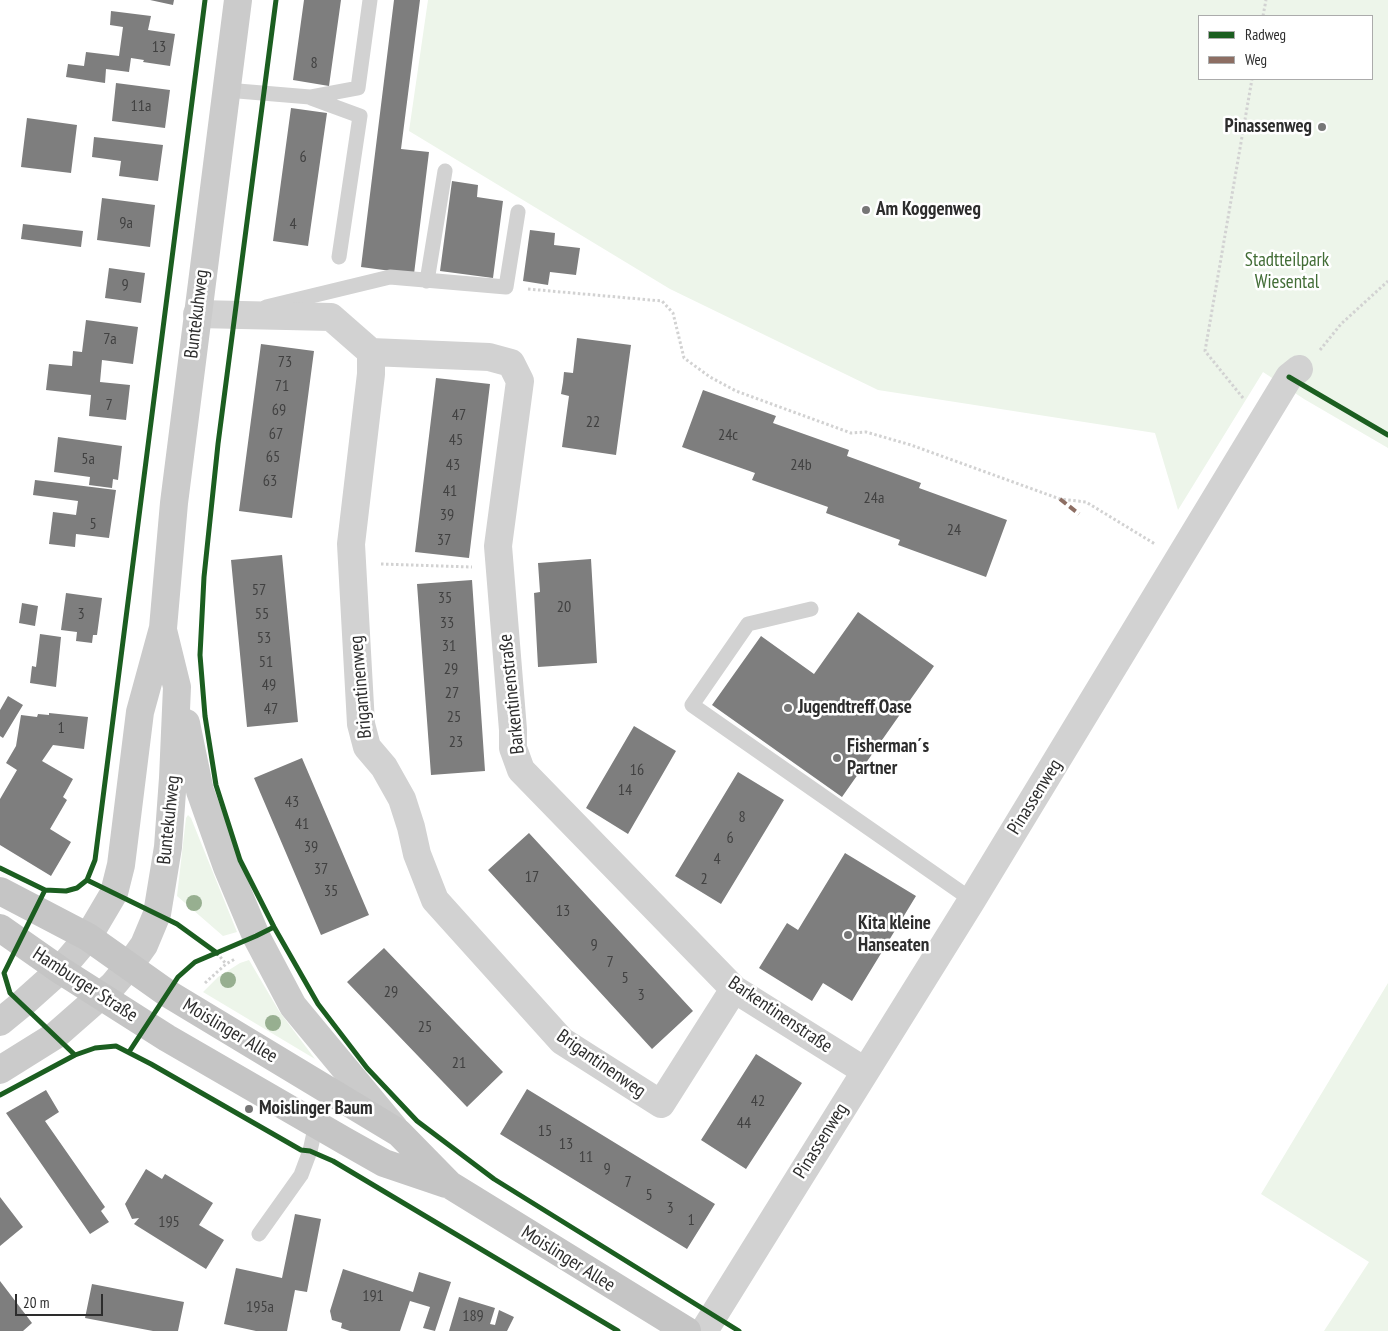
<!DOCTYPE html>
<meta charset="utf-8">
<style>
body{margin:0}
#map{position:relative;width:1388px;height:1331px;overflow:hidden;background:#fff;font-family:"PT Sans Narrow",sans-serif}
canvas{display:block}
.legend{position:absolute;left:1198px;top:15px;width:175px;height:65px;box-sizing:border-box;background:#fff;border:1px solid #ababab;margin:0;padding:6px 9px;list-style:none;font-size:15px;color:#2d2d2d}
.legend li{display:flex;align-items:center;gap:10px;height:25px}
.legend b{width:25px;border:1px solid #ababab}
.scale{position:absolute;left:15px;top:1294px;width:88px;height:22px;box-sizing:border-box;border:2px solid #2d2d2d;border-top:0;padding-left:6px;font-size:15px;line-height:18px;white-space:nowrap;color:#2d2d2d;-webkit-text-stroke:4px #fff;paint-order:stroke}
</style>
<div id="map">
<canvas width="1388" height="1331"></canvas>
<ul class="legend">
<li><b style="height:6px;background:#1b5e20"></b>Radweg</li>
<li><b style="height:6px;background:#8d6e63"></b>Weg</li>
</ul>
<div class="scale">20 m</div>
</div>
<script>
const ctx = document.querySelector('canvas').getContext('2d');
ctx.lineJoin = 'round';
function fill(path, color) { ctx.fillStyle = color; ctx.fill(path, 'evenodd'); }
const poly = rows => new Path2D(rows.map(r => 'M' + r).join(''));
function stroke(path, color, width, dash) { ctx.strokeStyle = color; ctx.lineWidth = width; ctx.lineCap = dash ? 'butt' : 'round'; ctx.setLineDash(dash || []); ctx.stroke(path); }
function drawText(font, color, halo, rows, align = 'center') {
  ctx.font = font + ' "PT Sans Narrow",sans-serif'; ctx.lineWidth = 5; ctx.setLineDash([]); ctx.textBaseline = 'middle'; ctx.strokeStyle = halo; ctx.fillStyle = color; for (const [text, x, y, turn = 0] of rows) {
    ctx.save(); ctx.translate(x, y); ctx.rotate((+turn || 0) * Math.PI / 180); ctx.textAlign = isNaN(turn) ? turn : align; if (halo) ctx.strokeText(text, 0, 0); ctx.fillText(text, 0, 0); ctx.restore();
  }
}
fill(poly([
 [428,0,1388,0,1388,448,1304,399,1263,372,1178,510,1155,433,878,390,670,289,409,131],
 [1199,16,1372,16,1372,79,1199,79],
 [188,815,191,818,237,932,223,936,177,896,186,818],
 [249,960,279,1011,315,1059,203,992,218,977,240,963],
 [1388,983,1388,1331,1324,1331,1369,1262,1261,1194]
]), '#edf5ea');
fill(poly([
 [150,0,174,0,173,5],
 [304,0,341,0,329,86,293,80],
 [394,0,420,0,401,149,429,152,414,274,361,267],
 [111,11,151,16,148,30,175,34,170,66,143,62,144,60,131,58,129,72,106,69,105,83,66,77,68,64,84,66,86,52,119,56,123,27,110,25],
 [116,83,170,90,165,128,112,121],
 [291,108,327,113,308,246,273,241],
 [27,118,77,125,71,173,21,167],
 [94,137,163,145,158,181,119,176,121,161,92,157],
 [452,181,478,185,477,197,503,201,493,278,440,271],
 [102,198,155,205,150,247,97,240],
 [23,224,83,231,81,247,21,239],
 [530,230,555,233,554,245,580,248,576,275,550,272,548,285,523,281],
 [109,268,145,273,141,303,105,298],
 [86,320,138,327,133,364,102,360,100,382,130,385,126,420,89,416,91,395,46,390,49,364,72,366,73,351,82,352],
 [577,338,631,345,616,455,562,447,569,396,561,394,563,382,564,372,573,373],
 [261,344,314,351,292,518,239,511],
 [436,378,490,384,469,558,415,552],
 [703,390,776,416,773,423,849,450,847,456,921,483,919,488,1007,520,986,577,898,545,900,540,826,513,828,507,752,480,755,473,682,447],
 [58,437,122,446,118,480,113,479,112,488,89,485,90,477,54,472],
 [35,480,116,490,109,538,76,534,75,547,49,544,53,512,76,515,78,501,33,495],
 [282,555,298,722,247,727,231,560],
 [591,559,597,663,538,667,534,593,540,592,538,563],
 [472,580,485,771,431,775,417,584],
 [66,593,102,598,97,635,93,635,92,643,76,641,77,632,61,630],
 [22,603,38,606,35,626,19,623],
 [858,612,934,666,842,797,712,705,761,636,814,674],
 [40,634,61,637,56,687,30,683,32,666,36,667],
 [8,696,23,705,3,738,0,736,0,710],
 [49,713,88,717,84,749,53,745,42,761,73,779,63,797,67,800,50,829,71,842,51,876,0,845,0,799,17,770,6,763,16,746,21,715,37,717,38,714,49,715],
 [634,726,676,751,628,834,586,808],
 [302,758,369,915,321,935,254,778],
 [738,772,784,800,721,904,675,876],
 [529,833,693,1011,652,1049,488,870],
 [845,853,916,896,852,1001,823,983,812,1001,759,968,787,923,798,930],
 [384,948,503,1072,467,1107,347,982],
 [756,1054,802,1083,746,1169,701,1140],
 [527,1089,715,1204,687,1249,500,1134],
 [46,1090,59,1112,45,1121,105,1207,101,1211,109,1222,90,1234,6,1113],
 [146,1169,162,1179,165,1174,213,1203,199,1225,224,1240,206,1269,134,1224,139,1218,132,1219,125,1204],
 [0,1197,23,1227,0,1246],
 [295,1214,321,1219,307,1292,295,1290,287,1331,256,1331,224,1324,236,1268,282,1278],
 [343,1269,413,1292,419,1272,451,1282,435,1331,423,1328,430,1307,410,1301,400,1331,350,1331,341,1328,342,1323,332,1320,330,1311],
 [0,1281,32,1323,23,1331,0,1331],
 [92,1284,184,1302,178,1331,153,1331,85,1318],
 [459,1297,495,1308,490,1324,495,1325,499,1310,514,1317,507,1331,449,1331]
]), '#7e7e7e');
stroke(poly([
 [1263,16,1266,0],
 [528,289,662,301,673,313,684,358,710,377,736,391,851,433,866,432,911,445,1060,499,1086,502,1155,544],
 [1320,350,1341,324,1388,281],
 [1243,398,1205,351,1252,79],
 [381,564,472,567],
 [217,953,226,964],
 [205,983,226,964,235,959]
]), '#d2d2d2', 3, [2.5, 2.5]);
stroke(poly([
 [226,90,310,97,358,88,370,0],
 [311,98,360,116,339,257],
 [427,281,445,171],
 [266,307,390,277,506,287,518,212],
 [811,609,748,624,692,705,972,900],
 [259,1234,301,1175,310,1151,316,1124]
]), '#d2d2d2', 15);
stroke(poly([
 [197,314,331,317,371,352,371,374,351,544,361,724,367,747,384,767,402,799,411,827,417,854,435,900,562,1041,661,1104,734,989],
 [371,352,489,357,511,363,520,381,498,546,513,730,513,748,521,770,734,989,865,1071],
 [704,1331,972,900,1289,377,1299,369]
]), '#d2d2d2', 28);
stroke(poly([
 [186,723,200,791,227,867,256,936,293,1006,395,1129],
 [0,1022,22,1004,60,970,71,957,88,937,114,893,121,865,140,712,163,628,174,503,238,0],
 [0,1070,56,1035,113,985,129,966,144,945,157,914,168,847,173,778,177,687,163,630]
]), '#cbcbcb', 28);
stroke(poly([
 [0,891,88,937,167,993,399,1133,450,1185,687,1331],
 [0,928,60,970,167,1038,345,1141,384,1163,446,1184]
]), '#c5c5c5', 28);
stroke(poly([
 [1060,499,1079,514]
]), '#8d6e63', 4, [8, 4]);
stroke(poly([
 [276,0,218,444,204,577,200,655,205,716,216,785,240,860,274,927,318,1004,367,1068,417,1121,494,1179,739,1331],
 [1289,377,1388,435],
 [0,868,45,890,66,891,77,888,87,880,95,860,205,0],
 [87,880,177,924,217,953],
 [45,890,4,973,10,993,75,1055],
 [129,1052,178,977,195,962,256,936,274,927],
 [0,1095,75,1055,95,1048,116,1046,151,1064,301,1150,310,1151,333,1161,618,1331]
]), '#1b5e20', 5);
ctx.fillStyle = '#97af90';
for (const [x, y] of [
 [194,903],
 [228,980],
 [273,1023]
]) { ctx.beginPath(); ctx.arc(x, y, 8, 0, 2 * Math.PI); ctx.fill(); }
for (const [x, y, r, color] of [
 [1322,127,5,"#767676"],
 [866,210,5,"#767676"],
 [788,708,5,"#767676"],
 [837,758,5,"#767676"],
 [848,935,5,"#767676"],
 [249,1109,5,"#767676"]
]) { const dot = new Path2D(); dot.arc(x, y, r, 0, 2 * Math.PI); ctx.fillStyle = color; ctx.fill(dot); stroke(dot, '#fff', 2); }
drawText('16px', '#414141', null, [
 ["13",159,47],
 ["8",314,63],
 ["11a",141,106],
 ["6",303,157],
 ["9a",126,223],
 ["4",293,224],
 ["9",125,285],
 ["7a",110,339],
 ["73",285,362],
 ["71",282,386],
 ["7",109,405],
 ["69",279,410],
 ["47",459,415],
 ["22",593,422],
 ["67",276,434],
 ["24c",728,435],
 ["45",456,440],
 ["65",273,457],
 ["5a",88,459],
 ["43",453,465],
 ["24b",801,465],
 ["63",270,481],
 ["41",450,491],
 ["24a",874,498],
 ["39",447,515],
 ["5",93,524],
 ["24",954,530],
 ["37",444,540],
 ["57",259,590],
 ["35",445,598],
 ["20",564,607],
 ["3",81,614],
 ["55",262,614],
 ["33",447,623],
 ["53",264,638],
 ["31",449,646],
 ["51",266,662],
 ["29",451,669],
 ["49",269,685],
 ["27",452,693],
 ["47",271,709],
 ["25",454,717],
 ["1",61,728],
 ["23",456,742],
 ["16",637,770],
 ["14",625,790],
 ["43",292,802],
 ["8",742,817],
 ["41",302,824],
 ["6",730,838],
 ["39",311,847],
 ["4",717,859],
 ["37",321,869],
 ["17",532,877],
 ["2",704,879],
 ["35",331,891],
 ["13",563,911],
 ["9",594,945],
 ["7",610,962],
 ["5",625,978],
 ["29",391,992],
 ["3",641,995],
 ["25",425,1027],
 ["21",459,1063],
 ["42",758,1101],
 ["44",744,1123],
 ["15",545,1131],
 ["13",566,1144],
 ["11",586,1157],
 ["9",607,1169],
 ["7",628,1182],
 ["5",649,1195],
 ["3",670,1208],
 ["1",691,1220],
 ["195",169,1222],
 ["191",373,1296],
 ["195a",260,1307],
 ["189",473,1316]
]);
drawText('bold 19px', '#2d2d2d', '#fff', [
 ["Pinassenweg",1312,127,"right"],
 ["Am Koggenweg",876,210],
 ["Jugendtreff Oase",798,708],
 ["Fisherman´s",847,747],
 ["Partner",847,769],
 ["Kita kleine",858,924],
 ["Hanseaten",858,946],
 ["Moislinger Baum",259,1109]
], 'left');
drawText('19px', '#426d36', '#fff', [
 ["Stadtteilpark",1287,261],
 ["Wiesental",1287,283]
]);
drawText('19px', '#2d2d2d', '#fff', [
 ["Buntekuhweg",197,314,-83],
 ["Brigantinenweg",361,687,-95],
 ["Barkentinenstraße",512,694,-96],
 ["Pinassenweg",1035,797,-58],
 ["Buntekuhweg",169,820,-84],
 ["Hamburger Straße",85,985,33],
 ["Barkentinenstraße",780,1015,34],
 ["Moislinger Allee",230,1031,31],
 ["Brigantinenweg",601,1064,35],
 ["Pinassenweg",821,1141,-58],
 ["Moislinger Allee",568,1259,32]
]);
</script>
